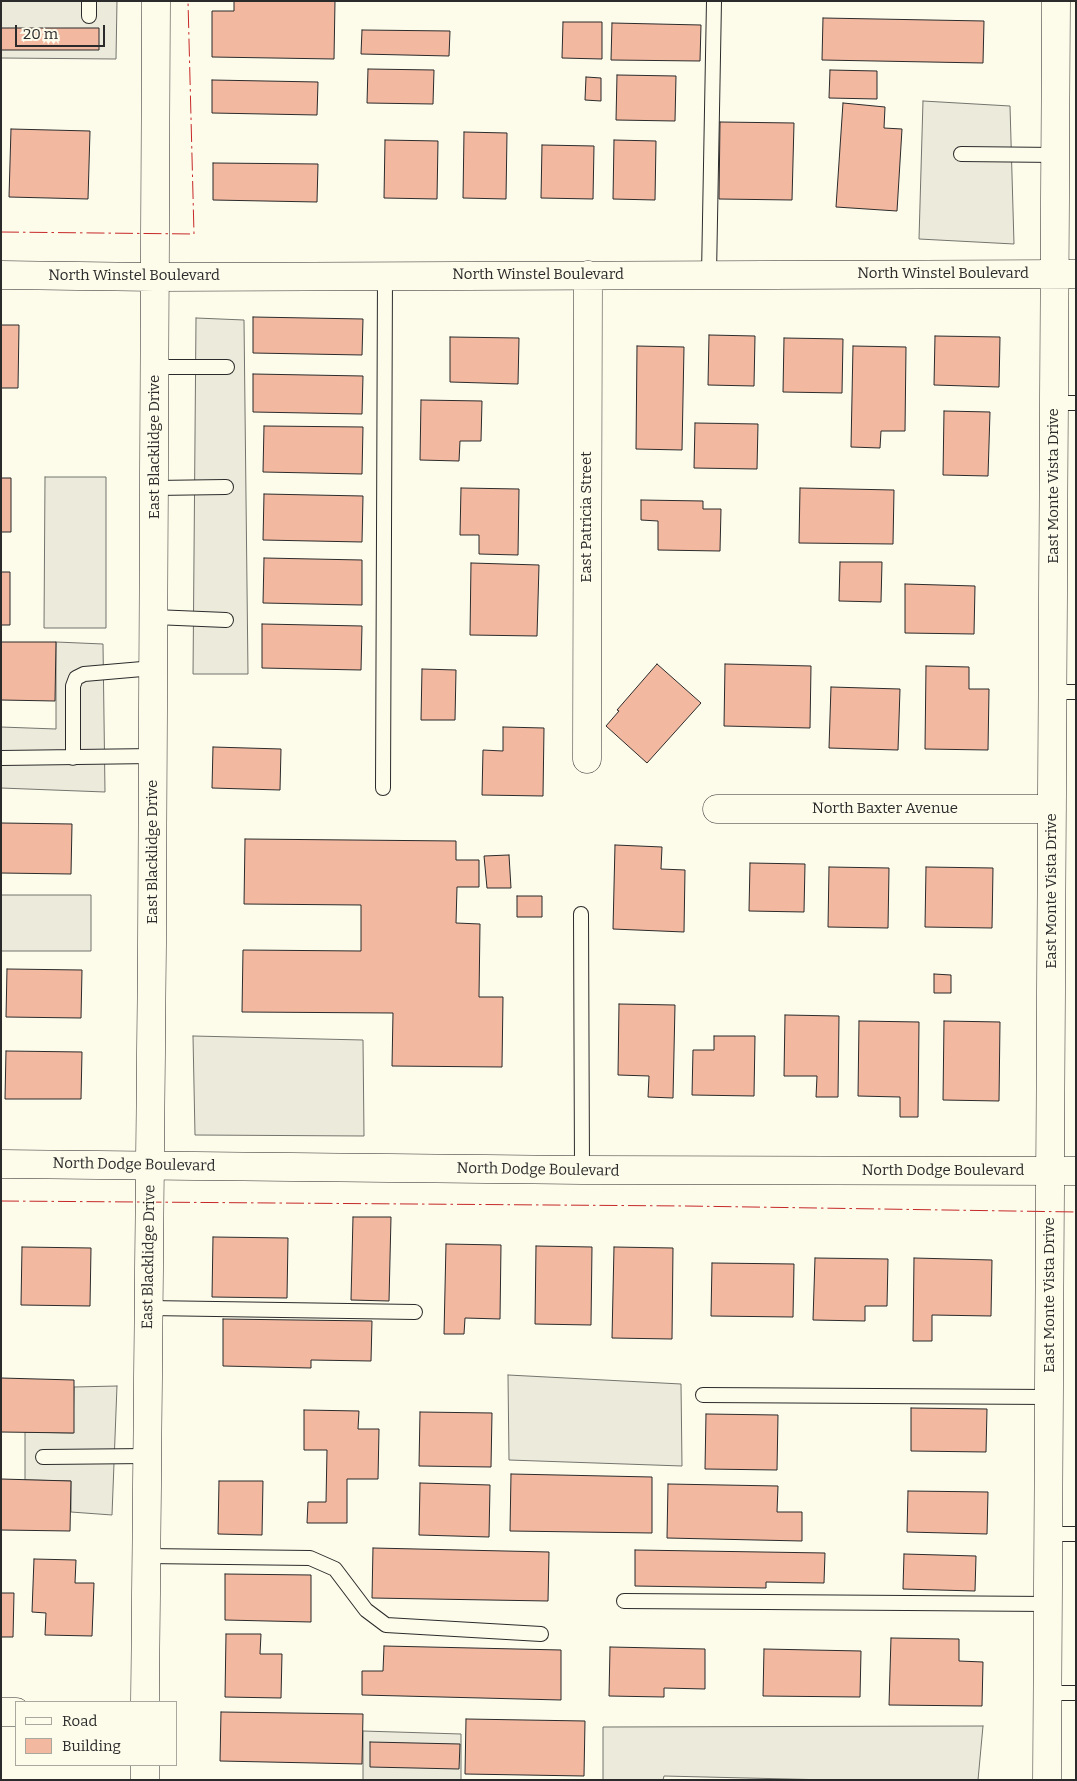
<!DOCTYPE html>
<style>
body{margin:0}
#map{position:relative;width:1077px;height:1781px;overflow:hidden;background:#fdfbea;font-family:Bitter,serif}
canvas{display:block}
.frame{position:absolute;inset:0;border:2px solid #2b2b2b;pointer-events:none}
.legend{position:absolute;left:15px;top:1701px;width:162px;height:65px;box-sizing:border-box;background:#fdfbea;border:1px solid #a9a89e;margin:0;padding:6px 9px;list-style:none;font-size:15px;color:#2b2b2b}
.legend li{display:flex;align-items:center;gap:10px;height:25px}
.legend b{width:25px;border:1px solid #a9a89e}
.scale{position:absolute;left:15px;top:25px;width:90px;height:22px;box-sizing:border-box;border:2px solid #2b2b2b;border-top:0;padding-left:6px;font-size:15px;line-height:18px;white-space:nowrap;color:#2b2b2b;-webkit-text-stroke:4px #fdfbea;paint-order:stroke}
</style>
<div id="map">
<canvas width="1077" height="1781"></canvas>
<div class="frame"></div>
<ul class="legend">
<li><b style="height:6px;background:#fdfbea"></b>Road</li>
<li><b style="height:14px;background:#f2b8a0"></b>Building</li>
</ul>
<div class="scale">20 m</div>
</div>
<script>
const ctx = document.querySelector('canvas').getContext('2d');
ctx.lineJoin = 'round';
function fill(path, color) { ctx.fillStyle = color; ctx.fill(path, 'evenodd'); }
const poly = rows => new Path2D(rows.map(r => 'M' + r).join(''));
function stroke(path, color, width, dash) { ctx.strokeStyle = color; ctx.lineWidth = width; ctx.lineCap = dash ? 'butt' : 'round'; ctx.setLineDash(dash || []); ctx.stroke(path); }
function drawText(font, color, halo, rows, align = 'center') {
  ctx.font = font + ' Bitter,serif'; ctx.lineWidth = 4; ctx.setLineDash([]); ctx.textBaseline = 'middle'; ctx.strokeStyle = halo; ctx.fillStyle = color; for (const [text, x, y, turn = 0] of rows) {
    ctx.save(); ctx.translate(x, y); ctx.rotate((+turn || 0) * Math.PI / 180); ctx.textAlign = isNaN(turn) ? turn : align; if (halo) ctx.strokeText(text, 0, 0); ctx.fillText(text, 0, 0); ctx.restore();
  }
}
const parking = poly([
 [1,1,117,1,116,59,1,58,1,1],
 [923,101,1010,106,1014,244,919,239,923,101],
 [196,318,244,320,248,674,193,674,196,318],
 [45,477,106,477,106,628,44,628,45,477],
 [56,642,103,644,105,792,1,788,1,727,56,729,56,642],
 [1,895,91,895,91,951,1,951,1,895],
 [193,1036,363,1040,364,1136,195,1135,193,1036],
 [508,1375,681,1384,682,1466,509,1460,508,1375],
 [117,1386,112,1515,71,1512,71,1481,25,1480,25,1432,73,1433,74,1387,117,1386],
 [983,1726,978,1780,830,1780,664,1776,663,1780,603,1780,603,1727,983,1726],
 [363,1731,461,1734,461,1780,363,1780,363,1731]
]);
fill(parking, '#eceadb');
stroke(parking, '#74746e', 1);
const building = poly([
 [234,1,335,1,334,59,212,57,212,11,234,11,234,1],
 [823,18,984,21,983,63,822,60,823,18],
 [563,22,602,22,602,59,562,58,563,22],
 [612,23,701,25,700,61,611,60,612,23],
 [1,28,99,28,99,50,1,50,1,28],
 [362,30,450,31,449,56,361,54,362,30],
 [368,69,434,70,433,104,367,103,368,69],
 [830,70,877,71,877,99,829,98,830,70],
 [617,75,676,76,675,121,616,120,617,75],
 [586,77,601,78,601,101,585,100,586,77],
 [212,80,318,82,317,115,212,113,212,80],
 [843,103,885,107,884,128,902,129,897,211,836,207,843,103],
 [720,122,794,123,792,200,719,199,720,122],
 [11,129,90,131,88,199,9,197,11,129],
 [464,132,507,133,506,199,463,198,464,132],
 [385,140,438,141,437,199,384,198,385,140],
 [614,140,656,141,655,200,613,199,614,140],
 [542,145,594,146,593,199,541,198,542,145],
 [213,163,318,164,317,202,213,200,213,163],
 [253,317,363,319,362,355,253,353,253,317],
 [1,325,19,325,18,388,1,388,1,325],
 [709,335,755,336,754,386,708,385,709,335],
 [935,336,1000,337,999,387,934,385,935,336],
 [450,337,519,338,518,384,450,382,450,337],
 [784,338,843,339,842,393,783,392,784,338],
 [637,346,684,347,682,450,636,449,637,346],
 [853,346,906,347,905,431,881,431,880,448,851,447,853,346],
 [253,374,363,376,362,414,253,412,253,374],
 [421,400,482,401,481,441,460,441,459,461,420,460,421,400],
 [944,411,990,412,988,476,943,475,944,411],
 [695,423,758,424,757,469,694,468,695,423],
 [264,426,363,427,362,474,263,472,264,426],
 [1,478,11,478,11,532,1,532,1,478],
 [461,488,519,489,518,555,479,554,479,535,460,535,461,488],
 [800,488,894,490,893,544,799,543,800,488],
 [264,494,363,496,362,542,263,540,264,494],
 [641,500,703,501,703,509,721,509,720,551,658,550,658,521,641,520,641,500],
 [264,558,362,560,362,605,263,603,264,558],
 [840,562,882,562,881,602,839,601,840,562],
 [471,563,539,565,537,636,470,635,471,563],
 [1,572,10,572,10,625,1,625,1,572],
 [905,584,975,586,974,634,905,633,905,584],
 [262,624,362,626,361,670,262,668,262,624],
 [1,642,56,642,55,701,1,700,1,642],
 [657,664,701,703,647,763,606,726,619,711,617,710,657,664],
 [725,664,811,666,810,728,724,726,725,664],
 [926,666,969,667,969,689,989,689,988,750,925,749,926,666],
 [422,669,456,670,455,720,421,720,422,669],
 [831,687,900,689,898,750,829,748,831,687],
 [503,727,544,728,543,796,482,795,483,750,503,751,503,727],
 [213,747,281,749,280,790,212,788,213,747],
 [1,823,72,824,71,874,1,873,1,823],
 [245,839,456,841,456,860,479,860,479,887,457,887,456,923,480,924,479,997,503,997,502,1067,392,1066,393,1013,242,1012,243,950,361,951,361,905,244,904,245,839],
 [615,845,662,847,661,869,685,870,684,932,613,929,615,845],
 [509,855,511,888,487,888,484,856,509,855],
 [750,863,805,864,804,912,749,911,750,863],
 [829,867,889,868,888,928,828,927,829,867],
 [926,867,993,868,992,928,925,927,926,867],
 [517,896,542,896,542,917,517,917,517,896],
 [7,969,82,970,81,1018,6,1017,7,969],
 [934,974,951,975,951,993,934,993,934,974],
 [619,1004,675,1005,673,1098,648,1097,649,1076,618,1075,619,1004],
 [785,1015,839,1016,838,1097,816,1097,817,1076,784,1076,785,1015],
 [859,1021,919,1022,918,1117,900,1117,900,1097,858,1096,859,1021],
 [944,1021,1000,1022,999,1101,943,1100,944,1021],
 [714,1036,755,1036,754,1096,692,1095,693,1050,714,1050,714,1036],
 [6,1051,82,1052,81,1099,5,1099,6,1051],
 [353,1217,391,1217,389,1301,351,1300,353,1217],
 [213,1237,288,1238,287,1298,212,1297,213,1237],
 [446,1244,501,1245,500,1319,465,1318,464,1334,444,1334,446,1244],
 [536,1246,592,1247,591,1325,535,1324,536,1246],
 [22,1247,91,1248,90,1306,21,1305,22,1247],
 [614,1247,673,1248,672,1339,612,1338,614,1247],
 [815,1258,888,1259,887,1306,865,1306,865,1321,813,1320,815,1258],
 [914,1258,992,1260,991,1316,932,1315,932,1341,913,1341,914,1258],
 [712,1263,794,1264,793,1317,711,1316,712,1263],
 [223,1319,372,1321,371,1361,311,1360,311,1368,223,1366,223,1319],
 [1,1378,74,1380,74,1433,1,1432,1,1378],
 [911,1408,987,1409,986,1452,911,1451,911,1408],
 [304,1410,359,1411,358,1429,379,1429,378,1479,347,1479,347,1523,307,1523,308,1502,326,1502,327,1450,304,1450,304,1410],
 [420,1412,492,1413,491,1467,419,1466,420,1412],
 [706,1414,778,1415,777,1470,705,1469,706,1414],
 [511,1474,652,1477,652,1533,510,1531,511,1474],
 [1,1479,71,1481,70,1531,1,1530,1,1479],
 [219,1481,263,1481,262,1535,218,1534,219,1481],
 [420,1483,490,1485,489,1537,419,1535,420,1483],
 [668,1484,778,1486,777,1512,802,1512,802,1541,667,1538,668,1484],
 [908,1491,988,1492,987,1534,907,1532,908,1491],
 [373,1548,549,1552,548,1601,372,1598,373,1548],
 [635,1550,825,1553,824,1583,766,1582,766,1588,635,1586,635,1550],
 [904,1554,976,1556,975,1591,903,1589,904,1554],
 [34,1559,76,1560,75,1583,94,1583,92,1636,45,1635,46,1613,32,1612,34,1559],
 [225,1574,311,1575,311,1622,225,1620,225,1574],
 [1,1593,14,1593,13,1637,1,1637,1,1593],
 [226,1634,261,1634,260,1654,282,1654,281,1698,225,1697,226,1634],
 [891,1638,959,1639,959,1661,983,1662,982,1706,889,1705,891,1638],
 [384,1646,561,1650,561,1700,362,1695,362,1671,383,1671,384,1646],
 [610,1647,705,1649,705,1689,664,1688,664,1697,609,1696,610,1647],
 [764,1649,861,1651,860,1697,763,1696,764,1649],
 [221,1712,363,1714,362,1764,220,1761,221,1712],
 [466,1719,585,1721,584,1776,465,1774,466,1719],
 [370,1742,460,1744,459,1769,370,1767,370,1742]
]);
fill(building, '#f2b8a0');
stroke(building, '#2b2b2b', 1);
const service = poly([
 [89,1,89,16],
 [961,154,1056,155],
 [709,274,714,1],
 [155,367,227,367],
 [1054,403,1076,403],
 [155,488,226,487],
 [154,617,226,620],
 [1053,692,1076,692],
 [1,758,153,756],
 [73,758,73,686,76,678,84,674,154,668],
 [383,788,385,276],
 [581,914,582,1170],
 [149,1308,415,1312],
 [703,1395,1049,1397],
 [43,1457,147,1456],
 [1049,1534,1076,1534],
 [147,1556,310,1558,335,1569,366,1610,386,1625,541,1634],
 [624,1601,1048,1604],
 [1048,1693,1076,1693]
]);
const minor = poly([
 [1,275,155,277,1076,274],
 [587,759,588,275],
 [717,809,1052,809],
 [145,1702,152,944,156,1],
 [1,1712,16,1712],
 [145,1765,145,1780],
 [1047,1780,1056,1]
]);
const tertiary = poly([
 [1,1164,582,1170,1076,1171]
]);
stroke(service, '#2b2b2b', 16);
stroke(minor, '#2b2b2b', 29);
stroke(tertiary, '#2b2b2b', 29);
stroke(service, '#fdfbea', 14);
stroke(minor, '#fdfbea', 28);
stroke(tertiary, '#fdfbea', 28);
stroke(poly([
 [1,232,194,234,188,1],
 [1,1201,686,1206,1076,1212]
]), '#c62828', 1, [18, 4, 2.5, 4]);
drawText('15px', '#2b2b2b', '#fdfbea', [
 ["North Winstel Boulevard",943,274],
 ["North Winstel Boulevard",538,275],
 ["North Winstel Boulevard",134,276],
 ["East Blacklidge Drive",155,447,-90],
 ["East Monte Vista Drive",1054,486,-90],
 ["East Patricia Street",587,517,-90],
 ["North Baxter Avenue",885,809],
 ["East Blacklidge Drive",153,852,-90],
 ["East Monte Vista Drive",1052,891,-90],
 ["North Dodge Boulevard",134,1165,1],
 ["North Dodge Boulevard",538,1170,1],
 ["North Dodge Boulevard",943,1171],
 ["East Blacklidge Drive",149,1257,-89],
 ["East Monte Vista Drive",1050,1295,-90]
]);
</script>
